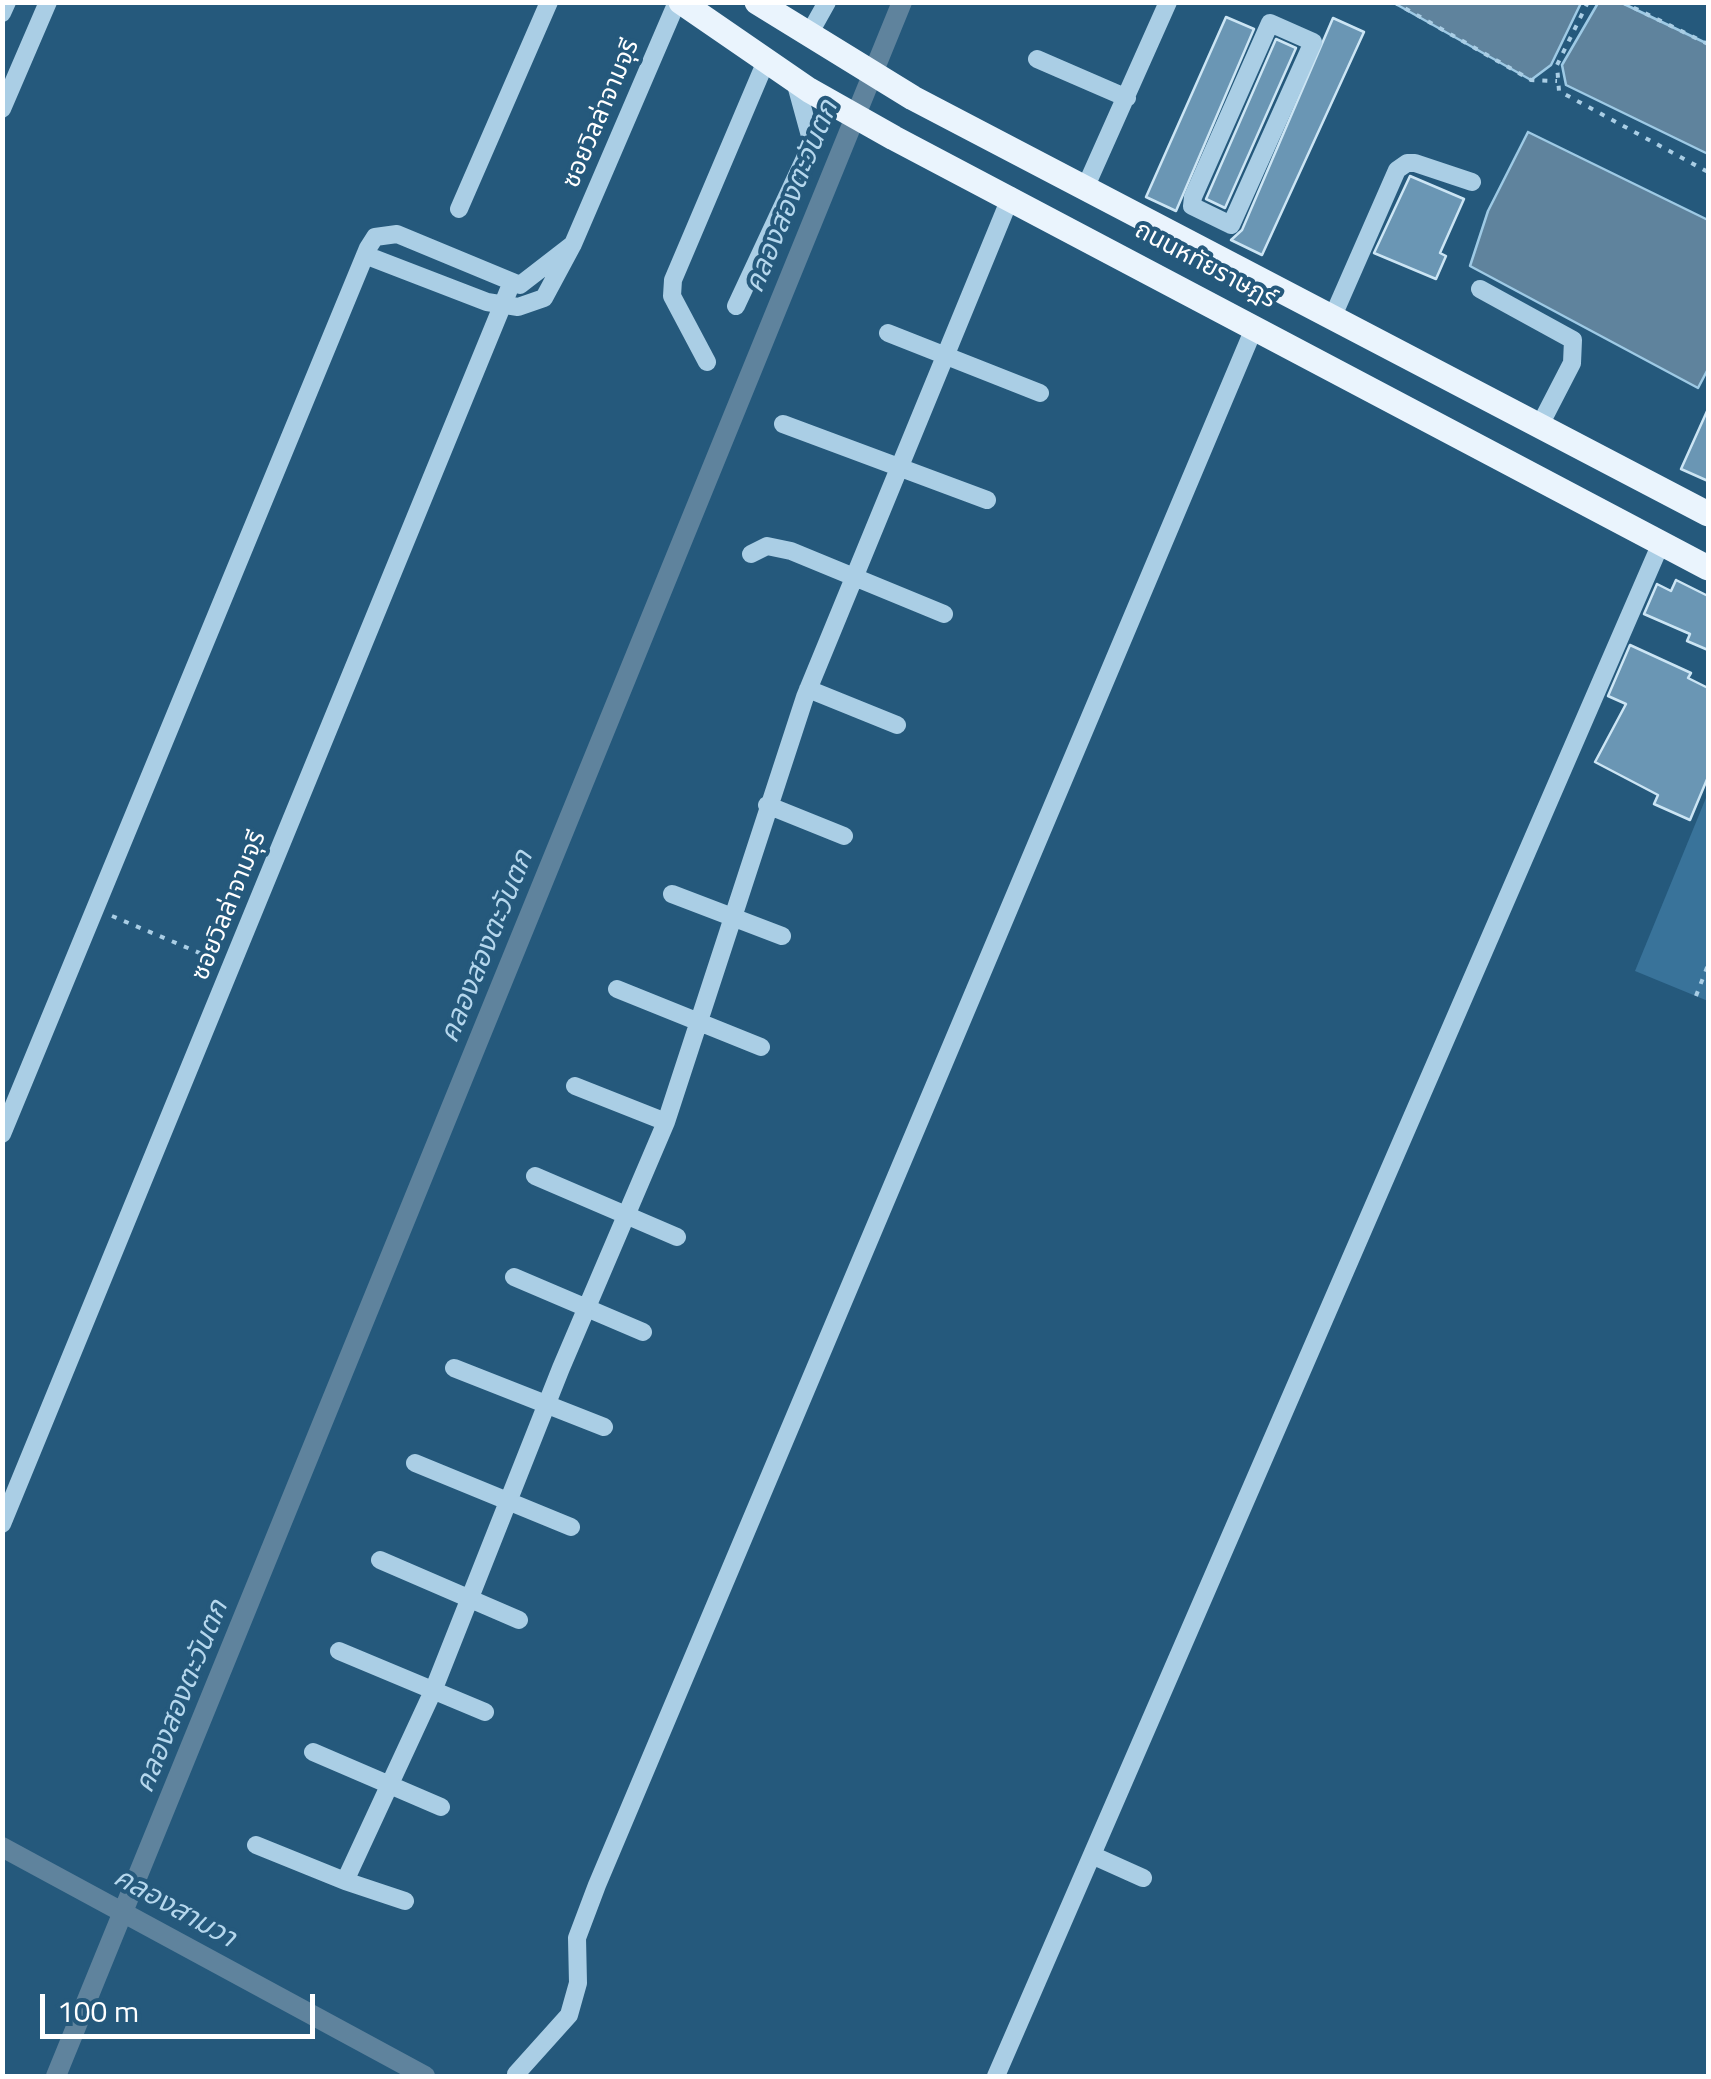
<!DOCTYPE html>
<meta charset="utf-8">
<style>
body{margin:0}
#map{position:relative;width:1711px;height:2079px;overflow:hidden;background:#25597c;font-family:"Titillium Web",sans-serif}
canvas{display:block}
.frame{position:absolute;inset:0;border:5px solid #fff;pointer-events:none}
.scale{position:absolute;left:40px;top:1994px;width:275px;height:45px;box-sizing:border-box;border:5px solid #fff;border-top:0;padding-left:12px;font-size:30px;line-height:35px;white-space:nowrap;color:#fff;-webkit-text-stroke:8px #25597c;paint-order:stroke}
</style>
<div id="map">
<canvas width="1711" height="2079"></canvas>
<div class="frame"></div>
<div class="scale">100 m</div>
</div>
<script>
const ctx = document.querySelector('canvas').getContext('2d');
ctx.lineJoin = 'round';
function fill(path, color) { ctx.fillStyle = color; ctx.fill(path, 'evenodd'); }
const poly = rows => new Path2D(rows.map(r => 'M' + r).join(''));
function stroke(path, color, width, dash) { ctx.strokeStyle = color; ctx.lineWidth = width; ctx.lineCap = dash ? 'butt' : 'round'; ctx.setLineDash(dash || []); ctx.stroke(path); }
function drawText(font, color, halo, rows, align = 'center') {
  ctx.font = font + ' "Titillium Web","Noto Sans Thai",sans-serif'; ctx.lineWidth = 8; ctx.setLineDash([]); ctx.textBaseline = 'middle'; ctx.strokeStyle = halo; ctx.fillStyle = color; for (const [text, x, y, turn = 0] of rows) {
    ctx.save(); ctx.translate(x, y); ctx.rotate((+turn || 0) * Math.PI / 180); ctx.textAlign = isNaN(turn) ? turn : align; if (halo) ctx.strokeText(text, 0, 0); ctx.fillText(text, 0, 0); ctx.restore();
  }
}
fill(poly([
 [1708,793,1708,1001,1635,971]
]), '#39739a');
const water = poly([
 [1394,3,1581,3,1551,65,1531,80,1394,3],
 [1598,3,1622,3,1708,44,1708,154,1566,85,1562,65,1598,3],
 [1528,132,1708,220,1708,369,1698,388,1470,266,1488,211,1528,132]
]);
fill(water, '#5f839d');
stroke(water, '#9ecae5', 2.5);
stroke(poly([
 [2,1847,425,2076],
 [56,2076,902,2]
]), '#5f839d', 20);
const building = poly([
 [1226,17,1254,29,1176,211,1146,197,1226,17],
 [1333,18,1364,32,1262,255,1231,240,1242,230,1333,18],
 [1276,39,1296,48,1225,208,1206,199,1276,39],
 [1410,176,1464,199,1440,253,1446,256,1436,279,1374,253,1410,176],
 [1708,409,1708,481,1681,469,1708,409],
 [1676,580,1708,596,1708,650,1687,641,1690,634,1644,614,1657,584,1671,591,1676,580],
 [1630,645,1691,673,1688,678,1708,688,1708,777,1690,820,1654,804,1658,795,1595,762,1626,704,1608,696,1630,645]
]);
fill(building, '#6a96b4');
stroke(building, '#cce5f4', 2.5);
stroke(poly([
 [1394,2,1531,80,1557,81],
 [1588,2,1557,65,1559,91,1708,172],
 [1622,2,1708,44],
 [112,916,214,959],
 [1696,996,1708,965]
]), '#aacee5', 4, [5, 8]);
stroke(poly([
 [2,13,7,2],
 [1270,23,1313,42,1231,225,1192,206,1193,197,1270,23],
 [808,36,827,2],
 [1037,59,1127,98],
 [2,109,48,2],
 [1086,186,1168,2],
 [459,209,549,2],
 [365,255,487,302,518,307,544,298,573,244,677,2],
 [1480,289,1573,340,1572,363,1540,425],
 [736,306,812,143,795,81],
 [1333,316,1397,170,1407,163,1415,163,1472,182],
 [888,333,1040,393],
 [707,362,672,296,673,280,766,61],
 [783,424,987,500],
 [751,554,767,546,791,551,944,614],
 [808,689,897,725],
 [767,805,844,836],
 [672,894,782,936],
 [617,989,761,1047],
 [575,1086,666,1122],
 [2,1134,368,248,375,237,397,234,520,285,573,244],
 [535,1176,677,1237],
 [514,1277,643,1332],
 [454,1368,604,1427],
 [415,1463,571,1527],
 [2,1524,512,282],
 [380,1560,519,1620],
 [339,1651,485,1712],
 [313,1752,441,1807],
 [256,1845,345,1881],
 [1094,1856,1143,1878],
 [405,1901,345,1881,433,1691,561,1368,666,1122,805,697,1011,196],
 [516,2074,569,2015,578,1983,577,1938,597,1885,1255,326],
 [996,2076,1661,543]
]), '#aacee5', 18);
stroke(poly([
 [681,2,809,90,894,138,1708,568],
 [757,2,913,98,1708,514]
]), '#eaf4fd', 25);
drawText('25px', '#fff', '#25597c', [
 ["ซอยวิลล่าจามจุรี",602,114,-67],
 ["ถนนหทัยราษฎร์",1205,266,28],
 ["ซอยวิลล่าจามจุรี",230,906,-68]
]);
drawText('italic 28px', '#b5d7ed', '#25597c', [
 ["คลองสองตะวันตก",793,197,-68],
 ["คลองสองตะวันตก",488,947,-68],
 ["คลองสองตะวันตก",183,1697,-68],
 ["คลองสามวา",174,1909,29]
]);
</script>
